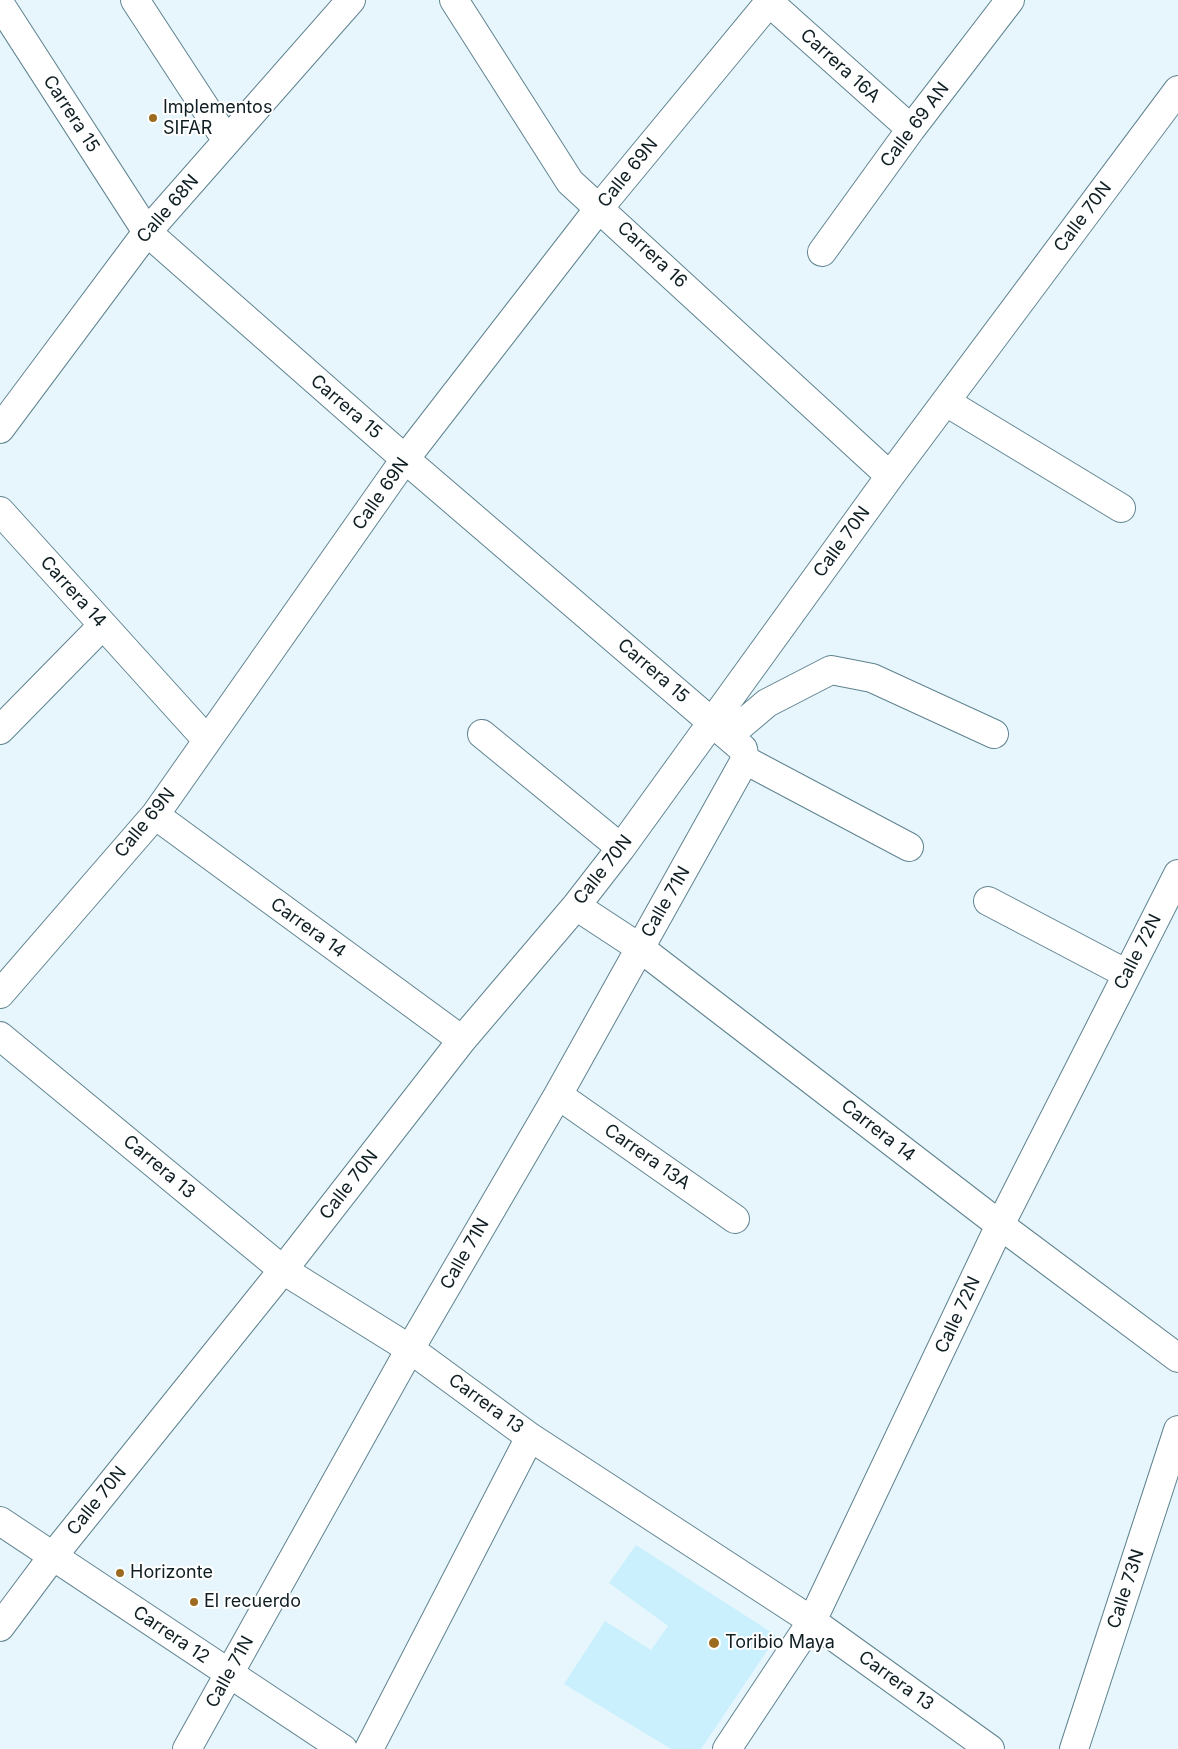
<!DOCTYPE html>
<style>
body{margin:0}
canvas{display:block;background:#e7f6fc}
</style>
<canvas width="1178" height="1749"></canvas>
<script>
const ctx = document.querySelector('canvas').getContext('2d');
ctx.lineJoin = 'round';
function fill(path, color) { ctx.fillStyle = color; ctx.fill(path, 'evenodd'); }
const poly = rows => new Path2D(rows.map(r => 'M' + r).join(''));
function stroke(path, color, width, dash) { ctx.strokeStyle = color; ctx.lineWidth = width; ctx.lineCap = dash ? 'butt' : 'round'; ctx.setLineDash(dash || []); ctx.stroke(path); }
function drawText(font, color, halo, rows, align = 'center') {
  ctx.font = font + ' Inter,sans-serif'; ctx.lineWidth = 4; ctx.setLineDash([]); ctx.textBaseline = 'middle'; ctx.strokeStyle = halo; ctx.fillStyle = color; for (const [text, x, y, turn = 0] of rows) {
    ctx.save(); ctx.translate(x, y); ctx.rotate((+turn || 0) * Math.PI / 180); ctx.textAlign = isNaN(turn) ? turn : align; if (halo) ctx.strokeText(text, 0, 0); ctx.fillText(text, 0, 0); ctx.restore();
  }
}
fill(poly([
 [636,1545,777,1636,701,1749,671,1749,564,1684,605,1621,651,1650,668,1626,609,1583]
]), '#caf0fe');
const street = poly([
 [135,0,227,141],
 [454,0,570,182,890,476],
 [769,2,911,129],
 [0,4,147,232,405,459,743,749,745,760],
 [822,252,911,129,1010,0],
 [946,402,1121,508],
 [0,429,147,232,351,0],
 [0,511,207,740],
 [0,730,103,625],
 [482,734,621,848],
 [728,736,767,703,831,670,872,678,994,734],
 [745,760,909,847],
 [155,815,462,1040],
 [988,901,1127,974],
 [576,906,640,948,1000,1225,1178,1358],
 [0,994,155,815,405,459,600,207,771,0],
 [0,1036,283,1270,410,1349,530,1437,812,1621,990,1749],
 [558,1095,735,1219],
 [0,1521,343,1749],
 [0,1627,53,1556,283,1270,462,1040,576,906,621,848,890,476,1178,90],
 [187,1749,410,1349,558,1095,745,760],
 [369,1749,530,1437],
 [727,1749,812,1621,1000,1225,1178,874],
 [1074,1749,1178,1430]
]);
stroke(street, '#5f8390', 30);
stroke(street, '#fff', 28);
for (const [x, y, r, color] of [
 [153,118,5,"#9d6b20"],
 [120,1573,5,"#9d6b20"],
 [194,1602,5,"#9d6b20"],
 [714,1643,6,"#9d6b20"]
]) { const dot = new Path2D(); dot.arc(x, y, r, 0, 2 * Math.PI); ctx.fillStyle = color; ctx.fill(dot); stroke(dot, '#fff', 2); }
drawText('18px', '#0f1e23', '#fff', [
 ["Carrera 16A",840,66,42],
 ["Carrera 15",71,114,57],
 ["Calle 69 AN",915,125,-53],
 ["Calle 69N",628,173,-51],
 ["Calle 68N",168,209,-49],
 ["Calle 70N",1083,217,-53],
 ["Carrera 16",652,255,43],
 ["Carrera 15",346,407,41],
 ["Calle 69N",381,494,-55],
 ["Calle 70N",842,542,-54],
 ["Carrera 14",73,592,48],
 ["Carrera 15",653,671,41],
 ["Calle 69N",145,823,-51],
 ["Calle 70N",603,870,-52],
 ["Calle 71N",666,902,-60],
 ["Carrera 14",308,928,36],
 ["Calle 72N",1138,952,-63],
 ["Carrera 14",878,1131,38],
 ["Carrera 13A",647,1157,35],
 ["Carrera 13",159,1167,40],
 ["Calle 70N",349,1185,-52],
 ["Calle 71N",465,1254,-60],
 ["Calle 72N",958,1315,-65],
 ["Carrera 13",486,1404,36],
 ["Calle 70N",97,1501,-51],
 ["Calle 73N",1126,1589,-72],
 ["Carrera 12",171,1635,34],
 ["Calle 71N",230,1672,-61],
 ["Carrera 13",896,1681,36]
]);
drawText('18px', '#0f1e23', '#fff', [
 ["Implementos",163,108],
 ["SIFAR",163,129],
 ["Horizonte",130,1573],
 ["El recuerdo",204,1602],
 ["Toribio Maya",725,1643]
], 'left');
</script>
